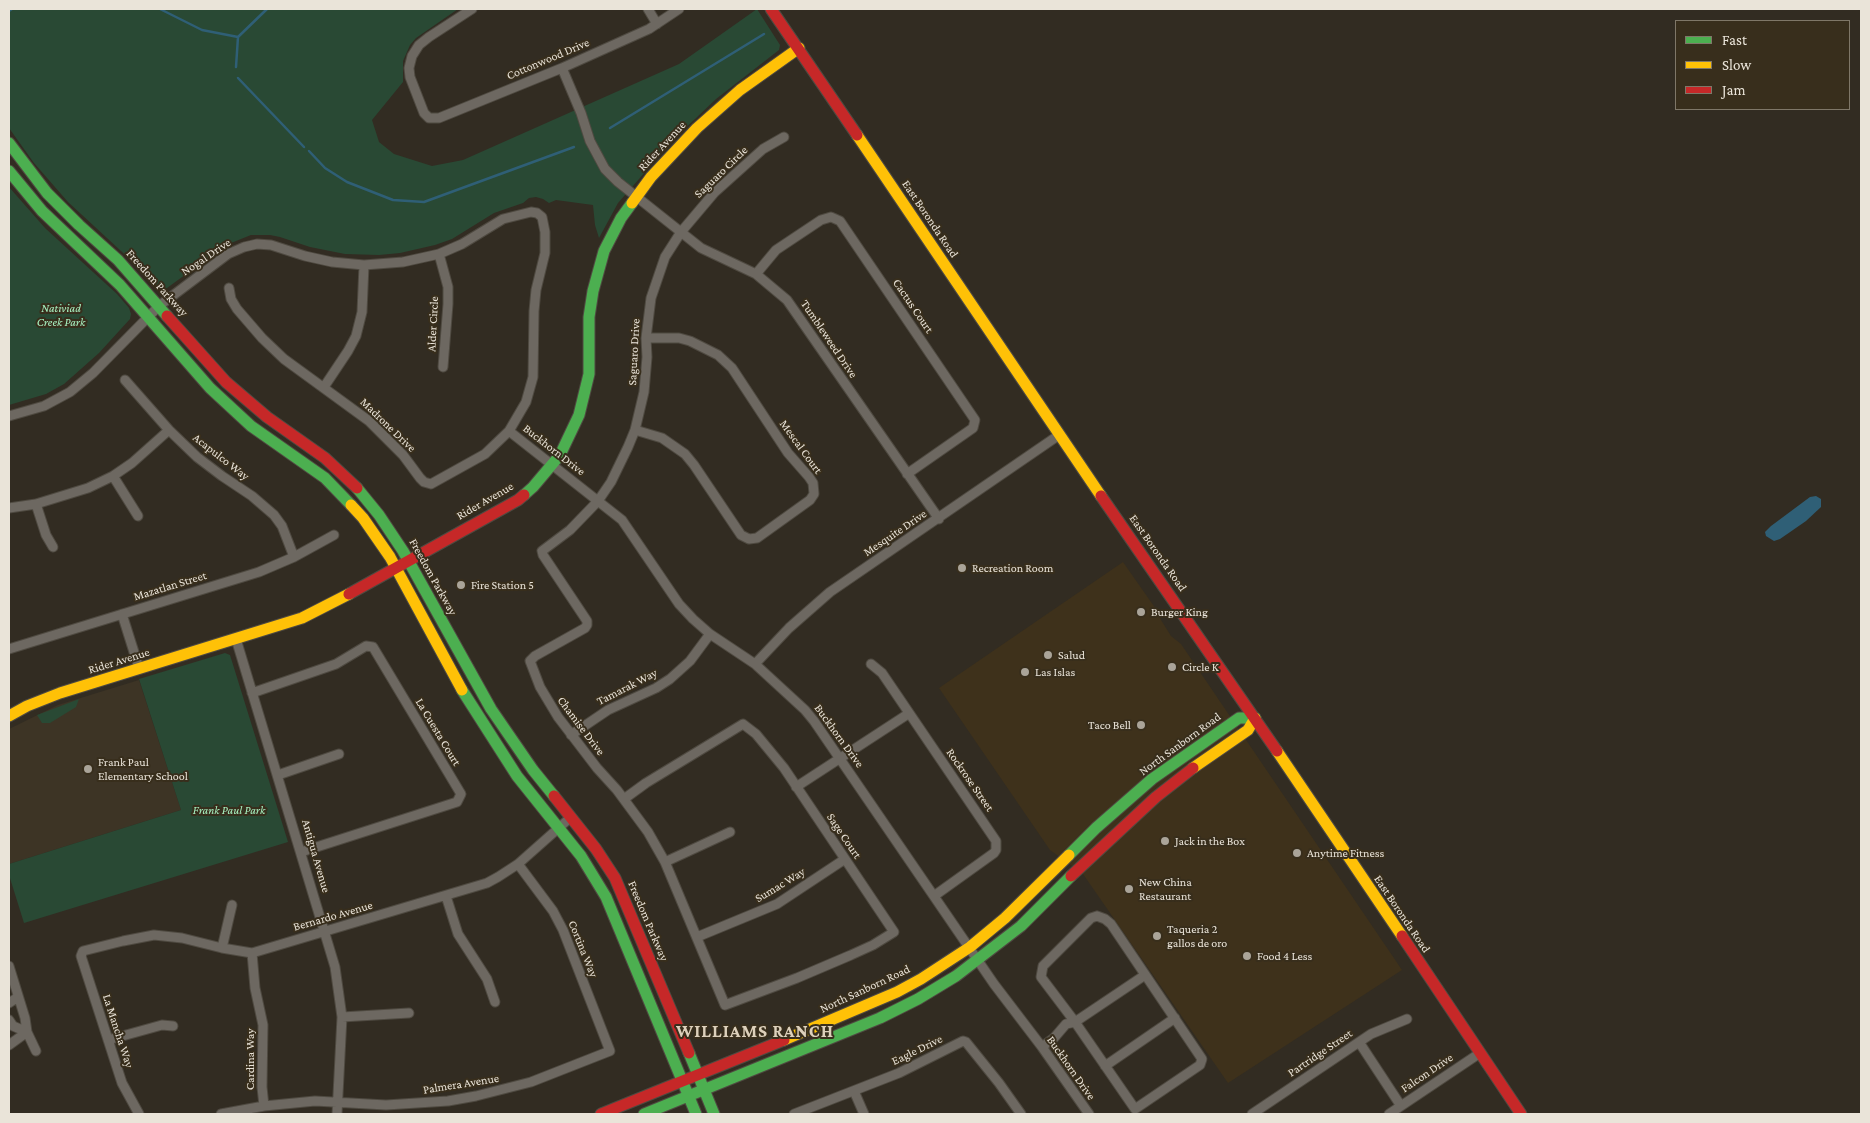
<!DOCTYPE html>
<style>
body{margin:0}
#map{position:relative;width:1870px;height:1123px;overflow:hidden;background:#322c22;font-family:"Crimson Pro",serif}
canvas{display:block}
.frame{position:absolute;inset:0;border:10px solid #eae4d9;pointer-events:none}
.legend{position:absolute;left:1675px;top:20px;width:175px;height:90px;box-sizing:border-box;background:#382e1c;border:1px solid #7f7768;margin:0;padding:6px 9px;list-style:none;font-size:15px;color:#eae4d9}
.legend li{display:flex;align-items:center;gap:10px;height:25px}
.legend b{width:25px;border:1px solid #7f7768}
</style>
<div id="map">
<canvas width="1870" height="1123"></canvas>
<div class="frame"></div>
<ul class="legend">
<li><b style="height:6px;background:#4caf50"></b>Fast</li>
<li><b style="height:6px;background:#ffc107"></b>Slow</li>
<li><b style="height:6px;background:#c62828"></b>Jam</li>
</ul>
</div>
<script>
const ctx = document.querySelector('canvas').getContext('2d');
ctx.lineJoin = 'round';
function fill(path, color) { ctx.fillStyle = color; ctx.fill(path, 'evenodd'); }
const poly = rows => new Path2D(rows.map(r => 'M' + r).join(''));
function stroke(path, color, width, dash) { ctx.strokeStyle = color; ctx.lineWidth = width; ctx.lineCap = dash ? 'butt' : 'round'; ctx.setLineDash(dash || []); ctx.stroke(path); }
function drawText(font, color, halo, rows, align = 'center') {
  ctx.font = font + ' "Crimson Pro",serif'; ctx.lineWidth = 4; ctx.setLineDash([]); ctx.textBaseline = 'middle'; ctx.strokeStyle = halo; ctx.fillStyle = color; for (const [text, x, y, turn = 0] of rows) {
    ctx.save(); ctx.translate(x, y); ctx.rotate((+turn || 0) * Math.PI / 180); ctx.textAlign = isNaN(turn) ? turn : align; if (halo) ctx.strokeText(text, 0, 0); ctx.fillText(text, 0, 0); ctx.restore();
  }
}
fill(poly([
 [1123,562,1158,612,1161,620,1171,636,1181,644,1402,970,1228,1083,1083,874,1050,850,939,688]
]), '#3e311b');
fill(poly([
 [139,680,181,810,9,864,9,729,58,705]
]), '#3d3425');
fill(poly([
 [9,9,458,9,416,38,410,45,403,61,403,82,372,120,379,142,394,154,432,166,463,160,679,64,757,9,780,45,779,50,716,99,674,139,618,203,599,238,595,225,593,205,556,200,549,203,543,199,536,197,529,198,523,203,494,213,452,239,435,245,400,253,379,255,345,254,310,247,280,237,270,235,251,235,226,245,167,288,162,289,156,288,134,263,68,202,34,163,9,128],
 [9,187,45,228,117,294,129,308,131,314,130,319,99,353,64,384,46,394,9,405],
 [225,653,230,655,288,842,24,923,9,875,9,864,181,810,139,679],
 [79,699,76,707,50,723,42,723,37,715]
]), '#294934');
fill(poly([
 [1816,496,1821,499,1821,507,1806,521,1780,539,1774,541,1766,536,1765,532,1771,526,1810,497]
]), '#2f5f76');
stroke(poly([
 [160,9,202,30,238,37],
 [9,11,12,9],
 [238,37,267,9],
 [236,67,238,37],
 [238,78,304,147],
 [610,128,764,34],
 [309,151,325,168,347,182,393,200,424,202,574,147]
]), '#2f5f76', 2.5);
const street = poly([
 [472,9,429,37,419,45,412,56,409,68,410,77,424,113,429,118,439,118,562,68,649,29,679,9],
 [648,9,657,24],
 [562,68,581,113,590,141,605,169,618,182,701,248,756,274,787,300,939,519],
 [439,254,448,287,448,304,443,367],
 [756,274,776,250,821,220,831,217,840,221,975,420,973,428,907,474],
 [125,380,169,430,197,457,222,476,252,496,274,515,282,526,294,557],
 [324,387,348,351,356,336,362,312,364,265],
 [9,416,44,406,70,392,93,373,159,306,228,254,244,247,257,244,271,245,305,256,332,262,364,265,403,262,439,254,462,244,503,219,531,212,537,213,542,217,545,232,545,253,536,290,534,311,533,377,526,402,509,431,485,454,431,484,424,482,420,478,403,455,369,421,284,359,262,338,237,309,231,299,229,288],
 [635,430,662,438,685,454,694,465,741,535,749,539,757,538,810,500,814,494,813,483,809,477,788,453,732,368,718,355,690,341,679,338,646,338],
 [509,431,622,520,679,604,693,619,710,634,755,664,805,710,814,721,994,984,1042,1047,1089,1114],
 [113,476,138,516],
 [36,504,46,535,53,547],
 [9,508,36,504,88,488,113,476,132,463,169,430],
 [122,614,139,668],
 [236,639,335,967,342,1017,337,1114],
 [9,649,259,572,294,557,334,535],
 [755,664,789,628,830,592,1059,435],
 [871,664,882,673,996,841,996,850,994,853,934,896],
 [252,693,336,664,366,646,373,647,461,794,457,802,301,852],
 [571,735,608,710,656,688,670,679,690,661,710,634],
 [278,775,339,754],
 [796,787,908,714],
 [624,799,646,783,743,724,756,734,784,768,894,932,873,945,851,955,797,978,725,1005,665,862,648,832,617,790,597,768,558,717,540,687,530,661,535,656,585,628,587,625,587,621,543,555,542,551,570,530,598,501,611,482,628,447,635,430,644,392,647,357,646,338,651,298,665,257,681,232,714,193,763,149,784,137],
 [665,862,730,832],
 [446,896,458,934,487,979,495,1002],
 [1097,916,1105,919,1111,924,1202,1059,1200,1065,1135,1109,1075,1022,1041,977,1043,966,1091,918,1097,916],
 [697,937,777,904,845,859],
 [222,948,232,905],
 [252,953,255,988,263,1025,262,1087,264,1106],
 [9,966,25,1018,27,1032,36,1051],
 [9,1003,18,997],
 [342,1017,409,1013],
 [9,1020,13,1026,27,1032],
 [108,1040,162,1025,173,1026],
 [1359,1042,1401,1106],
 [9,1045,27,1032],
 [1042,1047,1054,1038,1066,1024,1075,1022,1145,975],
 [1105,1066,1175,1018],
 [854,1091,864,1114],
 [139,1114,122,1083,81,956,83,951,123,941,154,935,182,938,222,948,252,953,487,883,498,877,518,864,571,817],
 [221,1114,264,1106,315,1101,386,1105,448,1101,476,1096,531,1082,610,1051,563,930,553,911,518,864],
 [794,1114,899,1073,963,1041,966,1042,999,1083,1021,1114],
 [1252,1114,1371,1034,1407,1019],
 [1389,1114,1480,1053]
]);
const fast = poly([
 [9,143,47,193,79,225,118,260,167,316],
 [9,171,42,211,120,285,210,388,251,426,325,478,351,505],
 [357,488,379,515,403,551,491,709,533,770,554,796],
 [524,495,533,487,560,455,579,415,589,374,589,317,593,291,604,251,621,218,632,203],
 [462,690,517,776,581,856,606,897,696,1114],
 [1069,855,1096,828,1152,779,1239,718,1255,718],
 [689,1053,714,1114],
 [644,1114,880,1018,918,999,956,976,1021,926,1071,876]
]);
const slow = poly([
 [857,135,1101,496],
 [632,203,651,177,697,128,740,90,799,48],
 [351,505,363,518,390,557,462,690],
 [9,716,27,706,60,693,302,618,349,594],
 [1277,751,1402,936],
 [1193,768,1248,730,1255,718],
 [784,1040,897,992,921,979,970,947,1005,918,1069,855]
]);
const jam = poly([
 [771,9,857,135],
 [167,316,226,382,267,417,325,458,357,488],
 [1101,496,1277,751],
 [349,594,518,500,524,495],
 [554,796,596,849,615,878,689,1053],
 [1071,876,1156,797,1193,768],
 [1402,936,1521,1114],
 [601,1114,784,1040]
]);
stroke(street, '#4f4a41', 11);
stroke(fast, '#4f4a41', 13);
stroke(slow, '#4f4a41', 13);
stroke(jam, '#4f4a41', 13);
stroke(street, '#6d6861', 9);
stroke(fast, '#4caf50', 11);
stroke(slow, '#ffc107', 11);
stroke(jam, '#c62828', 11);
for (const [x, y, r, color] of [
 [962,568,5,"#aaa499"],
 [461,585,5,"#aaa499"],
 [1141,612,5,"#aaa499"],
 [1048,655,5,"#aaa499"],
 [1172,667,5,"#aaa499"],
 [1025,672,5,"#aaa499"],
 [1141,725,5,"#aaa499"],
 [88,769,5,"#aaa499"],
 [1165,841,5,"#aaa499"],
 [1297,853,5,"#aaa499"],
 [1129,889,5,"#aaa499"],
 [1157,936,5,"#aaa499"],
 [1247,956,5,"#aaa499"]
]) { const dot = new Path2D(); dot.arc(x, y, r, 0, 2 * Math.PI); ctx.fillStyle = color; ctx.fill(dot); stroke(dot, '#382e1c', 2); }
drawText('12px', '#eae4d9', '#382e1c', [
 ["Cottonwood Drive",548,59,-23],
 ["Rider Avenue",662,146,-47],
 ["Saguaro Circle",721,172,-44],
 ["East Boronda Road",930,219,56],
 ["Nogal Drive",206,257,-34],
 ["Freedom Parkway",157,283,48],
 ["Cactus Court",913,306,56],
 ["Alder Circle",433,324,-87],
 ["Tumbleweed Drive",829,339,56],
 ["Saguaro Drive",634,352,-87],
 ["Madrone Drive",388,425,44],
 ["Mescal Court",801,447,54],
 ["Buckhorn Drive",554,450,38],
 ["Acapulco Way",221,457,38],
 ["Rider Avenue",485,501,-30],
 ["Mesquite Drive",895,533,-34],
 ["East Boronda Road",1158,553,55],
 ["Freedom Parkway",433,577,61],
 ["Mazatlan Street",170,586,-17],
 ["Rider Avenue",119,661,-17],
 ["Tamarak Way",627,687,-27],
 ["Chamise Drive",581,726,53],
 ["La Cuesta Court",438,732,59],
 ["Buckhorn Drive",839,736,54],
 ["North Sanborn Road",1180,744,-36],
 ["Rockrose Street",970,780,55],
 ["Sage Court",844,836,56],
 ["Antigua Avenue",316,856,74],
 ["Sumac Way",780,885,-31],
 ["East Boronda Road",1402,914,56],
 ["Bernardo Avenue",333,916,-16],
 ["Freedom Parkway",648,921,67],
 ["Cortina Way",583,949,68],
 ["North Sanborn Road",865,989,-25],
 ["La Mancha Way",118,1031,72],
 ["Eagle Drive",917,1050,-26],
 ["Partridge Street",1320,1053,-34],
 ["Cardina Way",250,1059,-90],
 ["Buckhorn Drive",1071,1068,55],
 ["Falcon Drive",1427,1073,-34],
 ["Palmera Avenue",461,1084,-9]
]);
drawText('italic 12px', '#a9f5c4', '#382e1c', [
 ["Nativiad",61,308],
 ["Creek Park",61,322],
 ["Frank Paul Park",229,810]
]);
drawText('12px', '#eae4d9', '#382e1c', [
 ["Recreation Room",972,568],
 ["Fire Station 5",471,585],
 ["Burger King",1151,612],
 ["Salud",1058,655],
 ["Circle K",1182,667],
 ["Las Islas",1035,672],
 ["Taco Bell",1131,725,"right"],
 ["Frank Paul",98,762],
 ["Elementary School",98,776],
 ["Jack in the Box",1175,841],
 ["Anytime Fitness",1307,853],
 ["New China",1139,882],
 ["Restaurant",1139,896],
 ["Taqueria 2",1167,929],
 ["gallos de oro",1167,943],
 ["Food 4 Less",1257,956]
], 'left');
ctx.letterSpacing = '1px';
drawText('bold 18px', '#ddd0bb', '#382e1c', [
 ["WILLIAMS RANCH",755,1031]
]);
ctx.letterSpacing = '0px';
</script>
